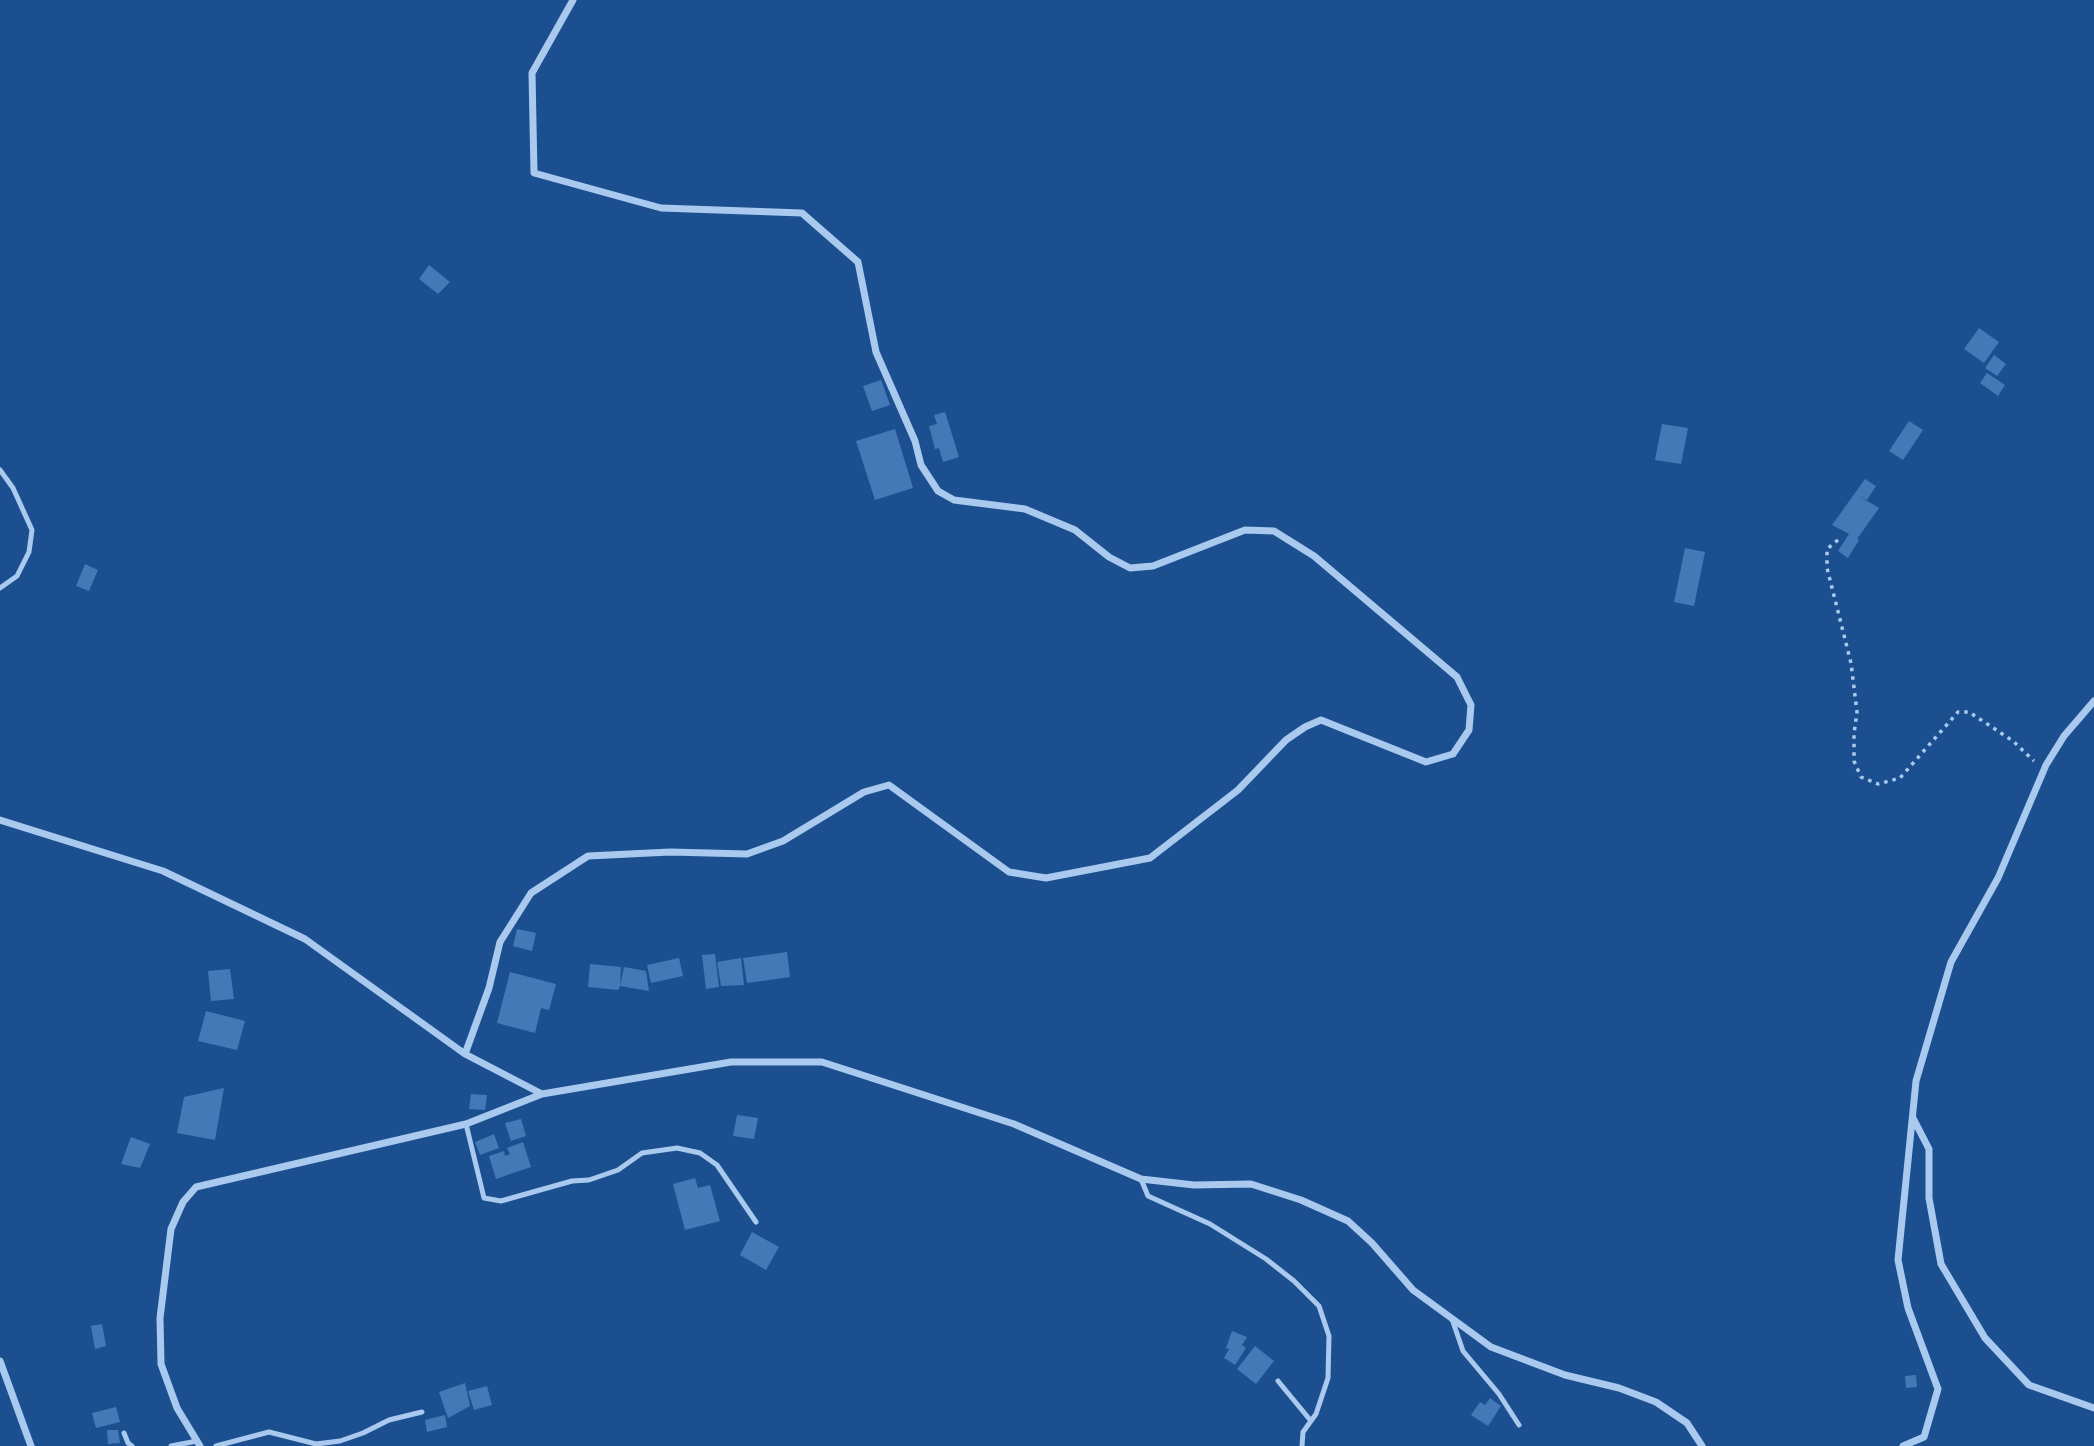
<!DOCTYPE html>
<style>
body{margin:0}
canvas{display:block;background:#1b4f8f}
</style>
<canvas width="2094" height="1446"></canvas>
<script>
const ctx = document.querySelector('canvas').getContext('2d');
ctx.lineJoin = 'round';
function fill(path, color) { ctx.fillStyle = color; ctx.fill(path, 'evenodd'); }
const poly = rows => new Path2D(rows.map(r => 'M' + r).join(''));
function stroke(path, color, width, dash) { ctx.strokeStyle = color; ctx.lineWidth = width; ctx.lineCap = dash ? 'butt' : 'round'; ctx.setLineDash(dash || []); ctx.stroke(path); }
fill(poly([
 [429,265,450,282,438,294,419,279],
 [1979,328,1999,342,1984,363,1964,349],
 [1994,355,2006,364,1997,376,1985,368],
 [1987,373,2005,385,1998,396,1980,383],
 [881,380,890,405,872,411,863,386],
 [945,412,959,457,943,462,939,448,935,449,929,426,937,424,934,415],
 [1909,421,1923,430,1903,460,1889,451],
 [1662,424,1688,428,1681,464,1655,460],
 [895,429,913,488,875,500,856,441],
 [1865,479,1876,486,1867,500,1859,496,1879,508,1857,539,1859,540,1848,558,1838,551,1849,534,1832,525],
 [1685,548,1705,552,1694,606,1674,602],
 [85,564,98,570,89,591,76,586],
 [517,929,536,933,532,951,513,946],
 [787,952,790,977,747,983,743,958],
 [715,954,719,987,706,989,702,955],
 [679,958,683,976,651,983,647,965],
 [741,958,744,985,721,986,717,962],
 [590,964,621,967,620,986,624,967,646,971,649,991,620,986,618,990,588,987],
 [230,969,234,999,211,1001,208,971],
 [510,972,556,984,549,1010,541,1008,535,1033,497,1023],
 [206,1011,245,1021,237,1050,198,1041],
 [224,1088,215,1140,177,1133,184,1097],
 [471,1094,487,1095,485,1110,469,1109],
 [737,1115,758,1118,754,1139,733,1136],
 [521,1119,526,1136,511,1141,505,1123],
 [494,1134,499,1148,480,1155,475,1142],
 [131,1137,150,1144,140,1168,121,1164],
 [523,1142,531,1167,496,1179,489,1156,504,1151,505,1156,510,1154,507,1148],
 [695,1178,698,1188,710,1185,720,1221,685,1230,673,1184],
 [752,1232,779,1247,766,1270,740,1255],
 [102,1324,106,1346,95,1349,91,1326],
 [1232,1331,1247,1337,1242,1345,1246,1348,1235,1365,1224,1358,1229,1349,1226,1348],
 [1255,1346,1274,1361,1256,1384,1237,1369],
 [1916,1375,1917,1387,1906,1388,1905,1376],
 [465,1383,470,1406,448,1418,439,1392],
 [487,1386,492,1405,474,1410,468,1391],
 [1490,1398,1501,1406,1488,1426,1471,1415,1480,1402,1485,1405],
 [116,1407,120,1422,96,1428,92,1413],
 [445,1415,447,1427,427,1432,425,1420],
 [107,1430,118,1430,120,1443,108,1444]
]), '#4478b7');
stroke(poly([
 [1838,540,1827,549,1827,568,1851,663,1857,712,1854,734,1854,761,1861,777,1878,784,1900,778,1958,712,1969,712,2013,741,2034,761]
]), '#a9c9ee', 3.5, [3.5, 5]);
stroke(poly([
 [0,470,13,488,32,530,29,552,17,576,0,588],
 [466,1124,484,1198,501,1201,572,1181,589,1180,618,1170,642,1153,677,1148,700,1153,717,1165,756,1222],
 [1141,1179,1148,1196,1210,1224,1266,1259,1294,1281,1319,1306,1329,1336,1328,1378,1316,1414,1303,1432,1302,1446],
 [1452,1319,1463,1351,1499,1394,1519,1425],
 [1278,1381,1311,1421],
 [124,1433,128,1443,132,1446],
 [171,1446,197,1441],
 [216,1446,269,1432,316,1444,340,1441,363,1433,389,1420,422,1412]
]), '#a9c9ee', 5);
stroke(poly([
 [0,820,163,871,305,939,465,1054,542,1094,731,1062,822,1062,1014,1124,1141,1179,1194,1185,1251,1184,1301,1200,1348,1221,1372,1243,1413,1290,1491,1347,1565,1375,1619,1388,1656,1402,1687,1423,1702,1446],
 [465,1054,489,988,500,942,531,893,588,856,670,852,747,854,783,841,864,792,889,785,1009,872,1046,878,1150,858,1238,790,1286,740,1305,727,1321,720,1426,762,1453,754,1469,730,1471,705,1457,677,1314,556,1274,531,1245,530,1153,566,1130,568,1109,557,1075,530,1025,509,954,500,938,491,921,465,915,441,876,352,858,262,802,213,661,208,534,173,532,73,573,0],
 [1913,1118,1929,1149,1929,1198,1941,1264,1985,1338,2029,1385,2094,1408],
 [0,1361,31,1446],
 [200,1446,177,1408,161,1364,160,1318,171,1229,183,1202,196,1187,466,1124,542,1094],
 [1903,1446,1924,1437,1938,1389,1908,1308,1898,1260,1916,1081,1951,962,1998,878,2046,765,2064,736,2094,701]
]), '#a9c9ee', 7);
</script>
